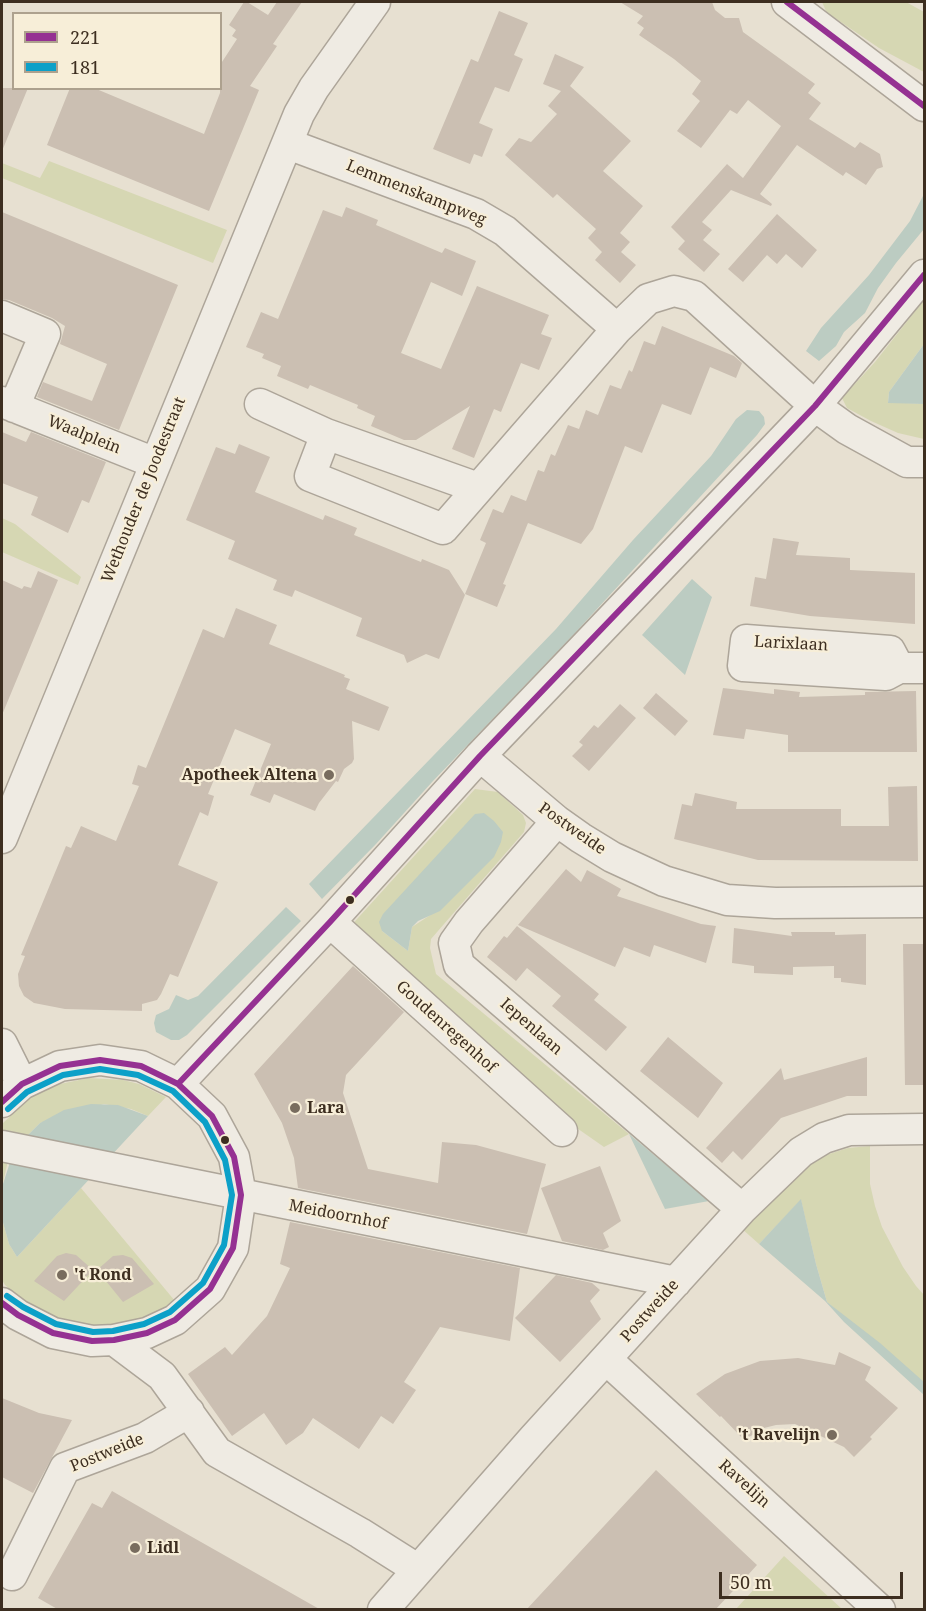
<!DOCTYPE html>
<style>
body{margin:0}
#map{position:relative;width:926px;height:1611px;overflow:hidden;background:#e7e0d1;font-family:"Noto Serif",serif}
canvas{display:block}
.frame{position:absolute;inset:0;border:3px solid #3d2e20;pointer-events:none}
.legend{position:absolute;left:12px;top:12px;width:210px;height:78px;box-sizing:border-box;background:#f7eed8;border:2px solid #ada18e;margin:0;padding:8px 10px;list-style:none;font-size:18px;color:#3d2e20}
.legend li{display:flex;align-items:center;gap:12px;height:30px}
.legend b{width:30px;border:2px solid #ada18e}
.scale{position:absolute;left:719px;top:1572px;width:184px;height:27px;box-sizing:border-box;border:3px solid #3d2e20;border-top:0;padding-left:8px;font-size:18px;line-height:21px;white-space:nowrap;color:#3d2e20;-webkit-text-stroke:4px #f7eed8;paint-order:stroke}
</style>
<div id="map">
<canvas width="926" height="1611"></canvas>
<div class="frame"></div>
<ul class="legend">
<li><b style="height:8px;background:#953192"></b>221</li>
<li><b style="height:8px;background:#0ca0c8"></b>181</li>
</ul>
<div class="scale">50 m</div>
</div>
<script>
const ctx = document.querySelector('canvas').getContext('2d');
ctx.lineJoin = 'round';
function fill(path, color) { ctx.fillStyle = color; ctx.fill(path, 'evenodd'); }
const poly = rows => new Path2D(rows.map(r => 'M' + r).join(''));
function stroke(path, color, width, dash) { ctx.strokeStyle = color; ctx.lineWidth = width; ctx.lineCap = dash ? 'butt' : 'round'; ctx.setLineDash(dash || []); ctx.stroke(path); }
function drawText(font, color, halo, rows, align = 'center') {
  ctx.font = font + ' "Noto Serif",serif'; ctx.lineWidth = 4.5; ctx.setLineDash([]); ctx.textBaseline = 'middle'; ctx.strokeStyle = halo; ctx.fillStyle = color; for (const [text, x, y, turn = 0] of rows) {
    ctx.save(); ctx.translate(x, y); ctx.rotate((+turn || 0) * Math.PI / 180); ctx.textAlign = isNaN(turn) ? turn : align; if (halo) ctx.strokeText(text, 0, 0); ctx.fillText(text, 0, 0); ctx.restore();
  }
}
fill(poly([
 [822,2,906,2,924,12,924,72,879,48,832,16,826,11],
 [49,161,227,230,213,263,2,178,2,163,40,178],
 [924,300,924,344,889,392,888,402,924,404,924,439,898,433,871,421,847,408,842,398,875,362],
 [2,518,15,524,81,577,78,585,2,552],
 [475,789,498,792,523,815,526,823,524,832,431,939,430,948,436,974,629,1134,604,1147,551,1110,348,929],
 [435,912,412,927,408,951,382,931],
 [89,1078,123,1080,139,1084,166,1097,148,1116,131,1109,104,1104,40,1123,21,1142,7,1165,2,1187,2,1124,25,1102,39,1092,55,1085],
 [870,1146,870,1184,875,1206,882,1227,903,1267,916,1286,924,1295,924,1385,827,1302,816,1264,801,1200,759,1244,741,1228,813,1159,848,1148],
 [81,1188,175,1301,146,1319,112,1327,78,1326,45,1315,17,1296,5,1285,2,1280,2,1219,9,1244,17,1257],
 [784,1556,842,1609,736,1609]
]), '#d6d7b3');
fill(poly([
 [924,194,924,229,896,263,878,288,865,313,844,332,836,346,819,361,806,351,821,328,869,275,910,221],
 [924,344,924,404,888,403,889,392],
 [747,410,759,411,764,417,765,424,757,435,574,634,433,781,376,844,322,899,309,884,556,629,633,540,711,456,736,419],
 [692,579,712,597,685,675,642,635],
 [484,813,494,821,503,832,501,842,494,857,440,911,418,921,412,927,408,951,382,931,379,922,383,914,475,814],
 [286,907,301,921,187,1035,179,1040,171,1040,156,1032,154,1023,156,1015,169,1009,176,995,188,1000,198,996],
 [91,1104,118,1105,148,1116,17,1257,9,1244,2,1219,2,1187,13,1153,21,1142,40,1123,64,1110],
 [629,1134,709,1201,665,1209],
 [801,1199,816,1264,827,1302,880,1343,924,1382,924,1395,844,1322,825,1301,759,1244]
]), '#bcccc2');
fill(poly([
 [244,2,247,2,268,15,277,2,302,2,273,44,277,46,250,86,259,90,209,211,47,145,70,88,94,88,204,134,220,93,220,65,237,39,232,36,236,30,229,25],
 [620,2,712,2,715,10,725,18,739,18,743,32,815,84,808,93,821,103,809,119,855,148,860,142,880,154,883,167,877,169,866,185,846,172,843,176,797,145,760,194,772,204,771,206,731,190,702,222,712,230,703,240,720,254,704,272,678,249,685,241,671,227,727,164,743,178,781,126,748,100,737,114,730,110,701,148,677,131,700,101,692,94,701,81,674,59,639,35,644,28,637,23,643,16],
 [499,11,528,23,514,55,523,59,509,92,495,87,479,123,493,129,482,157,474,154,470,164,433,149,471,59,478,62],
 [555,54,584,67,570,86,631,141,603,171,643,206,620,233,630,242,621,252,636,265,620,283,595,260,602,252,588,238,596,229,557,194,553,198,505,155,519,138,531,142,557,114,548,106,561,91,543,84],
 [2,88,28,88,2,151],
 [346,207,378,220,376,225,442,253,445,248,476,261,462,296,431,282,401,353,441,369,477,286,549,315,541,334,552,338,539,370,521,363,501,412,494,409,474,458,452,449,470,406,416,440,404,440,371,426,375,416,357,408,358,405,310,385,308,389,277,376,281,366,262,358,264,354,246,347,261,312,278,319,323,210,342,217],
 [2,212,178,285,119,430,37,397,43,382,92,401,107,364,60,344,65,326,52,318,9,300,2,299],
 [777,214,817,250,802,268,786,254,777,264,767,255,743,282,728,269],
 [662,326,734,356,742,363,736,378,710,367,691,415,662,404,642,453,625,446,593,529,581,544,528,523,503,584,506,585,497,607,465,594,486,543,480,540,493,509,503,513,511,495,526,501,538,470,544,472,551,454,555,456,568,425,579,429,586,410,598,415,610,385,621,389,629,370,632,372,644,341,655,345],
 [2,432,26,442,31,432,106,462,89,503,82,500,68,533,31,515,38,497,2,483],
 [239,444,270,457,255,492,323,520,325,515,357,528,354,535,421,562,422,559,449,570,465,595,439,659,426,654,407,663,404,655,356,636,362,618,295,590,292,597,273,590,277,580,228,559,235,541,186,520,216,447,235,454],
 [773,538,799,542,796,555,850,558,850,570,915,573,915,624,810,616,750,606,755,577,766,579],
 [38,571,58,580,2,715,2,580,22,589,24,586,31,588],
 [236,608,277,625,269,644,345,675,344,677,350,679,346,689,389,707,379,731,352,721,354,759,352,763,344,769,338,782,336,781,319,803,315,811,274,794,270,803,250,795,271,744,235,729,208,794,214,796,208,816,200,812,178,865,218,882,178,977,170,974,161,994,157,1000,142,1004,142,1011,65,1009,34,1003,24,996,19,986,18,974,25,956,21,955,66,846,71,848,81,826,116,841,139,786,132,784,138,765,146,768,203,629,224,638],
 [723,688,774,694,774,689,800,692,799,697,865,695,865,692,916,691,917,752,788,752,788,735,746,729,744,739,713,735],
 [656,693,688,721,675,736,643,708],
 [620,704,636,718,589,771,572,756,583,745,579,742,594,725,598,728],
 [917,786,918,861,758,860,674,839,682,804,692,806,695,793,737,802,736,809,841,809,841,826,889,826,888,787],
 [566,869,581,882,587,870,621,889,617,896,701,924,716,926,706,963,654,945,650,957,624,947,615,967,518,925],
 [517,926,599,994,594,1000,627,1027,606,1051,552,1006,561,996,527,968,516,981,487,957,504,936,507,938],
 [734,928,792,936,791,932,835,932,835,935,866,934,866,985,841,982,841,978,834,978,834,966,793,967,793,975,754,973,754,966,732,963],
 [903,944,924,944,924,1085,905,1085],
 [353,966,404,1012,346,1075,343,1093,368,1169,438,1183,442,1142,476,1145,546,1164,527,1234,298,1188,294,1158,282,1123,254,1074],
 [668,1037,723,1083,698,1118,640,1071],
 [867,1057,867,1096,847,1096,781,1118,742,1160,733,1151,722,1163,706,1148,781,1068,784,1080],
 [600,1166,621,1221,603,1233,609,1247,603,1250,562,1241,541,1188],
 [290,1222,520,1268,510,1341,440,1327,404,1382,416,1390,393,1424,381,1416,359,1449,313,1418,303,1433,286,1445,264,1413,232,1436,188,1374,225,1347,232,1355,267,1316,290,1268,280,1264],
 [66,1253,76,1255,93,1270,64,1301,34,1281,57,1256],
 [123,1255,132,1258,154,1284,123,1302,97,1270,113,1256],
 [556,1275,592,1283,600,1290,590,1301,601,1319,560,1362,515,1318],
 [839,1352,871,1367,865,1380,898,1408,870,1437,872,1439,854,1457,844,1447,795,1424,776,1425,764,1428,744,1440,721,1416,720,1417,696,1394,725,1374,760,1361,798,1358,835,1365],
 [2,1398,39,1413,72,1420,33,1493,2,1477],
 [656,1470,757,1565,747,1576,715,1610,526,1610],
 [112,1491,171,1525,321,1610,59,1610,38,1598,92,1503,102,1508]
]), '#cbbfb2');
const minor = poly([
 [787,2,924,106],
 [288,144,476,214,505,231,617,329],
 [2,316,45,334,14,407],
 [2,402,155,463],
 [260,404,326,434,478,488],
 [326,434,310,476,443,529,617,329,648,299,674,291,694,296,815,406,847,429,907,462,924,462],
 [899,668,890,651,746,640,743,666,886,675,899,668,924,668],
 [480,756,557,821,581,838,612,857,664,881,727,900,775,903,924,902],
 [557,821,469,922,454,943,459,965,742,1209],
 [2,838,299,114,314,88,375,2],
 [330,922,562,1131],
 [2,1044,22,1084],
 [178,1084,330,922,480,756,815,406,924,275],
 [2,1102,22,1084,60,1066,100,1060,141,1066,178,1084,212,1116,234,1157,241,1195,233,1248,210,1289,175,1320,147,1333,114,1340,92,1341,53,1333,18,1315,2,1303],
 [2,1146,676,1282],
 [114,1340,162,1376,217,1452,360,1533,417,1569],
 [607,1360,880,1610],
 [12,1575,65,1468,145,1438,189,1412],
 [383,1610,533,1439,742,1209,801,1152,824,1138,849,1130,924,1129]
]);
stroke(minor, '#ada599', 33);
stroke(minor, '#efebe3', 30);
stroke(poly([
 [787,2,924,106],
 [178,1084,330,922,480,756,815,406,924,275],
 [2,1102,22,1084,60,1066,100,1060,141,1066,178,1084,212,1116,234,1157,241,1195,233,1248,210,1289,175,1320,147,1333,114,1340,92,1341,53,1333,18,1315,2,1303]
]), '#953192', 6);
stroke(poly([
 [7,1296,23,1307,56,1324,93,1332,113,1331,144,1324,170,1312,203,1283,224,1245,232,1195,225,1160,205,1122,173,1091,138,1075,100,1069,63,1075,27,1092,8,1109]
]), '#0ca0c8', 6);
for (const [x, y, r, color] of [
 [329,775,6,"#786c5e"],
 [350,900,5,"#3d2e20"],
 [295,1108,6,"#786c5e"],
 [225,1140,5,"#3d2e20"],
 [62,1275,6,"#786c5e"],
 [832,1435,6,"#786c5e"],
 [135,1548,6,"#786c5e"]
]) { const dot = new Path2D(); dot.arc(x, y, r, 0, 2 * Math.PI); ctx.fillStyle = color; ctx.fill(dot); stroke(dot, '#f7eed8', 2); }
drawText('16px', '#3d2e20', '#f7eed8', [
 ["Lemmenskampweg",416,193,22],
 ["Waalplein",84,435,22],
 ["Wethouder de Joodestraat",144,490,-68],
 ["Larixlaan",791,644,3],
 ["Postweide",572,829,35],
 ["Goudenregenhof",446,1027,42],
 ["Iepenlaan",531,1027,41],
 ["Meidoornhof",338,1215,11],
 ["Postweide",650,1311,-48],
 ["Postweide",107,1453,-22],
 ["Ravelijn",744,1484,42]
]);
drawText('bold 16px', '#3d2e20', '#f7eed8', [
 ["Apotheek Altena",317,775,"right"],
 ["Lara",307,1108],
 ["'t Rond",74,1275],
 ["'t Ravelijn",820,1435,"right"],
 ["Lidl",147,1548]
], 'left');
</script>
